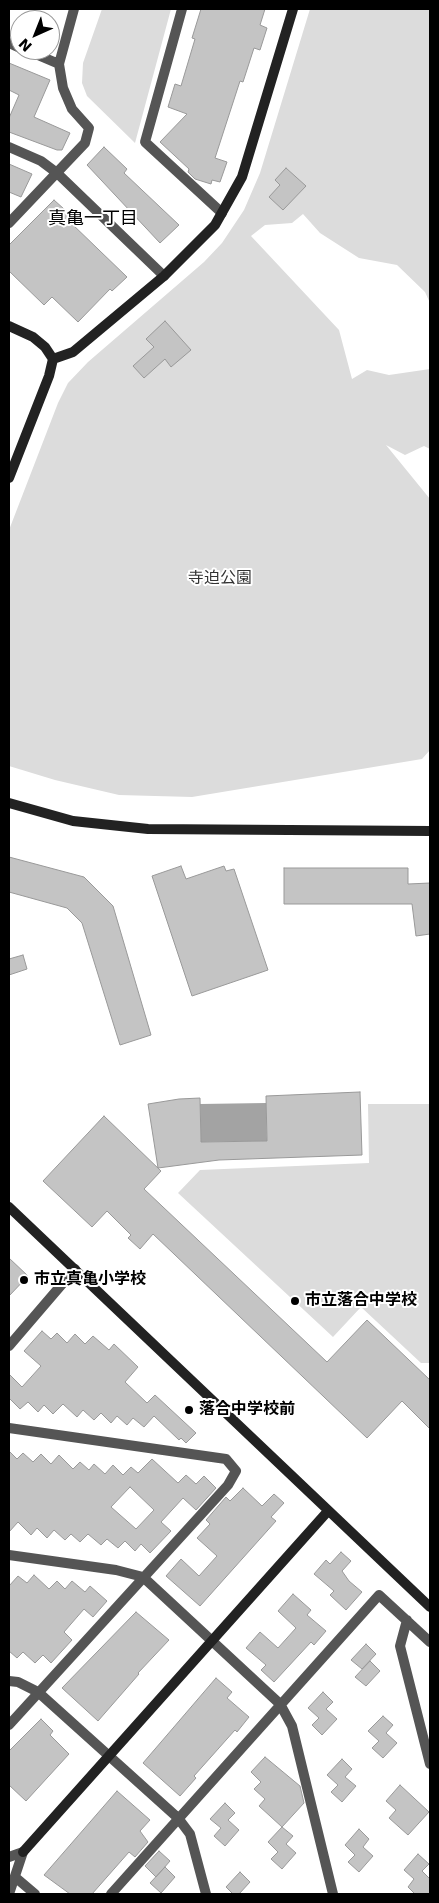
<!DOCTYPE html>
<meta charset="utf-8">
<style>
body{margin:0}
#map{position:relative;width:439px;height:1903px;overflow:hidden;background:#fff;font-family:"DejaVu Sans",sans-serif}
canvas{display:block}
.frame{position:absolute;inset:0;border:10px solid #000;pointer-events:none}
.north{position:absolute;left:10px;top:10px;width:50px;height:50px;box-sizing:border-box;background:#fff;border:1px solid #999;border-radius:50%;rotate:224deg;font-size:14px;font-weight:700;line-height:20px;text-align:center;color:#000}
.north::after{content:'';display:block;margin:auto;width:18px;height:22px;background:#000;clip-path:polygon(50% 0,100% 100%,50% 72%,0 100%)}
</style>
<div id="map">
<canvas width="439" height="1903"></canvas>
<div class="frame"></div>
<div class="north">N</div>
</div>
<script>
const ctx = document.querySelector('canvas').getContext('2d');
ctx.lineJoin = 'round';
function fill(path, color) { ctx.fillStyle = color; ctx.fill(path, 'evenodd'); }
const poly = rows => new Path2D(rows.map(r => 'M' + r).join(''));
function stroke(path, color, width, dash) { ctx.strokeStyle = color; ctx.lineWidth = width; ctx.lineCap = dash ? 'butt' : 'round'; ctx.setLineDash(dash || []); ctx.stroke(path); }
function drawText(font, color, halo, rows, align = 'center') {
  ctx.font = font + ' "DejaVu Sans","Noto Sans JP",sans-serif'; ctx.lineWidth = 4; ctx.setLineDash([]); ctx.textBaseline = 'middle'; ctx.strokeStyle = halo; ctx.fillStyle = color; for (const [text, x, y, turn = 0] of rows) {
    ctx.save(); ctx.translate(x, y); ctx.rotate((+turn || 0) * Math.PI / 180); ctx.textAlign = isNaN(turn) ? turn : align; if (halo) ctx.strokeText(text, 0, 0); ctx.fillText(text, 0, 0); ctx.restore();
  }
}
fill(poly([
 [102,9,171,9,135,143,87,96,82,83,83,63],
 [310,9,430,9,430,303,425,292,397,265,359,258,320,233,303,214,292,223,265,225,251,236,339,330,352,379,367,370,389,375,430,369,430,449,424,446,405,455,386,445,430,499,430,750,422,759,192,797,119,795,55,780,9,766,9,530,58,403,68,383,88,362,204,262,222,243,244,210,260,173],
 [368,1104,430,1104,430,1363,421,1363,361,1307,333,1337,178,1193,200,1170,369,1163]
]), '#dcdcdc');
fill(poly([
 [266,1103,267,1141,201,1142,200,1104]
]), '#a3a3a3');
const building = poly([
 [201,9,265,9,260,25,267,28,260,50,254,48,243,82,240,81,215,158,227,162,220,182,212,180,211,184,195,179,188,172,189,169,160,142,187,114,168,107,175,84,181,86,195,39,192,38,201,9],
 [9,63,50,80,34,117,70,133,62,150,57,150,9,132,9,118,19,95,9,90,9,63],
 [104,147,127,169,124,173,179,225,160,243,87,165,104,147],
 [9,164,32,174,21,197,9,192,9,164],
 [286,168,306,186,283,210,269,197,280,185,275,180,286,168],
 [54,200,74,218,70,222,127,277,112,291,110,289,78,322,52,297,44,305,9,271,9,245,54,200],
 [165,321,191,350,171,367,165,359,144,378,133,366,154,347,146,339,165,321],
 [9,857,84,877,113,906,151,1035,120,1045,82,923,67,908,9,892,9,857],
 [181,866,186,879,224,866,226,871,234,869,268,970,192,996,152,876,181,866],
 [284,868,408,868,408,884,430,883,430,934,416,936,412,904,284,904,284,868],
 [23,955,27,969,9,975,9,959,23,955],
 [360,1092,362,1155,219,1160,158,1168,148,1104,179,1099,200,1098,201,1142,267,1141,266,1096,360,1092],
 [104,1116,161,1171,144,1189,327,1362,367,1320,430,1380,430,1429,402,1401,367,1438,153,1234,140,1249,128,1238,131,1235,107,1211,92,1227,43,1181,104,1116],
 [9,1258,28,1276,9,1296,9,1258],
 [42,1331,51,1339,57,1333,67,1343,75,1334,85,1344,93,1336,109,1350,114,1344,138,1367,125,1382,147,1403,155,1395,196,1433,186,1443,181,1438,179,1440,154,1416,144,1427,133,1418,127,1425,117,1416,111,1423,101,1413,94,1420,83,1410,77,1417,63,1404,53,1414,44,1405,38,1412,28,1402,20,1409,9,1398,9,1374,22,1387,41,1366,24,1351,42,1331],
 [9,1451,17,1459,23,1453,33,1462,41,1454,51,1464,59,1455,73,1469,80,1462,89,1470,94,1464,105,1474,113,1465,123,1475,131,1467,138,1473,152,1459,178,1483,186,1475,196,1484,204,1476,216,1488,196,1510,183,1498,161,1522,171,1531,150,1553,141,1544,135,1551,125,1541,118,1548,107,1539,101,1545,88,1534,80,1542,71,1534,65,1540,54,1530,47,1538,37,1528,31,1535,18,1522,9,1532,9,1451],
 [130,1487,154,1510,136,1529,111,1507,130,1487],
 [243,1488,262,1506,274,1494,284,1503,271,1517,276,1521,200,1606,166,1576,181,1559,199,1576,217,1556,197,1538,210,1524,206,1520,226,1497,230,1501,243,1488],
 [341,1552,351,1561,342,1571,349,1581,362,1592,346,1610,330,1595,334,1591,314,1574,326,1560,330,1564,341,1552],
 [34,1575,49,1589,57,1581,65,1589,72,1581,85,1592,90,1586,107,1601,93,1617,84,1609,64,1632,72,1640,51,1663,43,1655,35,1663,23,1652,17,1658,9,1651,9,1586,18,1576,27,1583,34,1575],
 [293,1594,311,1610,307,1615,326,1631,314,1645,311,1642,274,1682,261,1670,266,1665,246,1648,260,1632,278,1648,296,1628,278,1611,293,1594],
 [136,1612,169,1640,138,1673,139,1674,98,1721,62,1688,136,1612],
 [366,1644,376,1654,362,1669,351,1660,366,1644],
 [370,1661,380,1671,366,1686,355,1677,370,1661],
 [216,1678,232,1692,227,1698,249,1717,237,1732,235,1730,194,1776,196,1778,180,1796,143,1763,216,1678],
 [323,1692,333,1702,326,1709,337,1719,322,1735,312,1725,319,1718,308,1708,323,1692],
 [383,1716,393,1725,386,1733,397,1743,383,1758,372,1748,379,1741,368,1731,383,1716],
 [41,1719,53,1731,50,1735,69,1754,26,1801,9,1785,9,1751,41,1719],
 [265,1757,300,1786,304,1803,282,1827,293,1836,286,1844,296,1853,282,1869,271,1859,278,1852,268,1842,282,1827,259,1806,265,1799,254,1789,261,1782,251,1772,265,1757],
 [342,1759,352,1769,345,1777,356,1786,342,1802,331,1792,338,1785,327,1775,342,1759],
 [400,1785,429,1812,408,1835,389,1818,396,1810,386,1801,400,1785],
 [117,1791,150,1820,140,1831,148,1842,135,1857,129,1852,92,1894,70,1894,44,1875,117,1791],
 [225,1803,235,1813,228,1820,239,1830,225,1846,214,1836,221,1828,210,1819,225,1803],
 [359,1829,369,1839,363,1847,373,1856,359,1872,348,1862,355,1855,345,1845,359,1829],
 [159,1851,170,1861,156,1877,145,1866,159,1851],
 [418,1854,429,1864,422,1871,430,1879,430,1894,415,1894,408,1887,414,1879,404,1870,418,1854],
 [165,1867,175,1877,161,1893,150,1883,165,1867],
 [240,1872,250,1882,239,1894,233,1894,226,1887,240,1872]
]);
fill(building, '#c4c4c4');
stroke(building, '#999', 1);
stroke(poly([
 [182,9,145,142,222,213],
 [9,43,20,48],
 [26,50,59,64],
 [9,147,41,161,57,173,164,276],
 [9,223,85,143,89,128,72,109,63,88,59,64,74,9],
 [9,1346,75,1269],
 [9,1428,226,1459,236,1471,228,1485,9,1725],
 [9,1555,116,1570,143,1577,280,1704,292,1726,333,1894],
 [407,1620,400,1646,430,1764],
 [9,1681,18,1682,38,1692,178,1818,190,1834,206,1894],
 [9,1857,23,1852],
 [15,1877,35,1894],
 [9,1894,23,1852],
 [111,1894,379,1595,430,1642]
]), '#555', 10);
stroke(poly([
 [9,326,33,337,45,347,53,359,49,376,9,478],
 [53,359,73,352,164,276,215,225,242,177,293,9],
 [9,803,73,821,148,829,430,831],
 [9,1207,430,1607],
 [23,1852,328,1511]
]), '#222', 10);
for (const [x, y, r, color] of [
 [24,1280,5,"#000"],
 [295,1301,5,"#000"],
 [189,1410,5,"#000"]
]) { const dot = new Path2D(); dot.arc(x, y, r, 0, 2 * Math.PI); ctx.fillStyle = color; ctx.fill(dot); stroke(dot, '#fff', 2); }
drawText('16px', '#333', '#fff', [
 ["寺迫公園",220,579]
]);
drawText('bold 16px', '#000', '#fff', [
 ["市立真亀小学校",34,1280],
 ["市立落合中学校",305,1301],
 ["落合中学校前",199,1410]
], 'left');
drawText('18px', '#000', '#fff', [
 ["真亀一丁目",93,219]
]);
</script>
